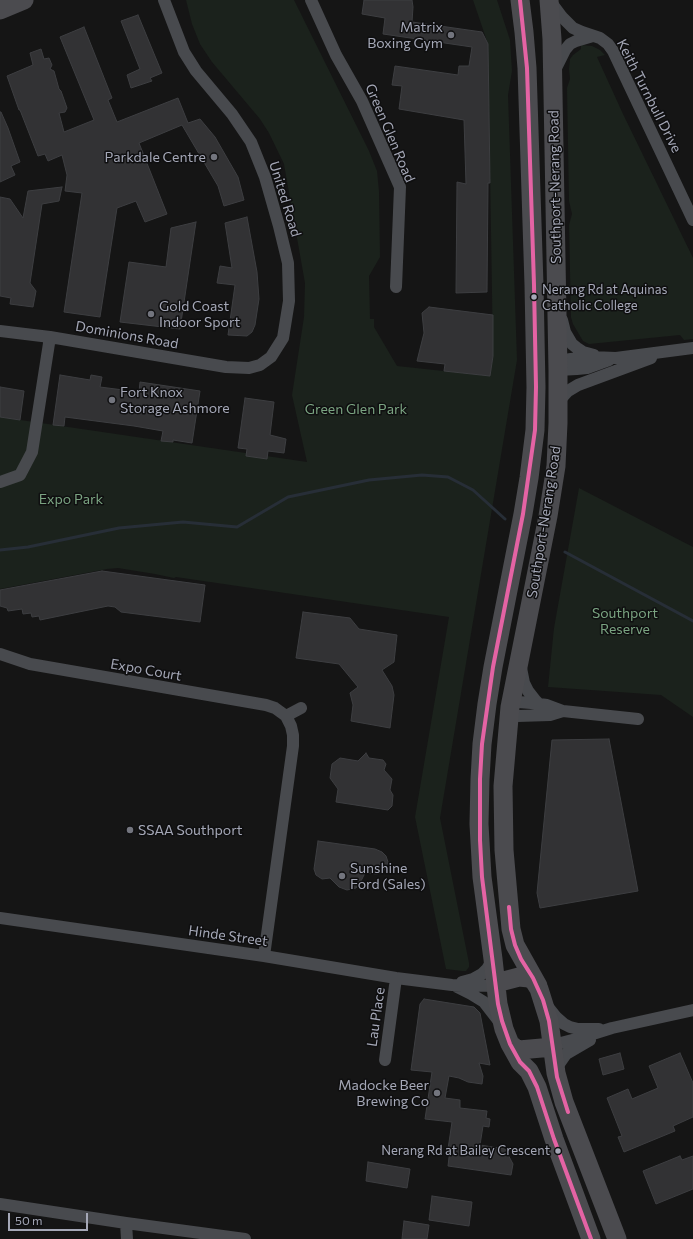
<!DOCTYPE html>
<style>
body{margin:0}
#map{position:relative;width:693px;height:1239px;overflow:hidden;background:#151515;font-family:Commissioner,sans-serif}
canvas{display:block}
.scale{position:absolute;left:8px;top:1213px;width:80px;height:18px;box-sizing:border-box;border:2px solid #a5a8b7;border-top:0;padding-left:5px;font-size:12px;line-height:14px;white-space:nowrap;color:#a5a8b7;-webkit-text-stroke:3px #0f0f10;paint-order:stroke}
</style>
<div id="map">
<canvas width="693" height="1239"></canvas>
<div class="scale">50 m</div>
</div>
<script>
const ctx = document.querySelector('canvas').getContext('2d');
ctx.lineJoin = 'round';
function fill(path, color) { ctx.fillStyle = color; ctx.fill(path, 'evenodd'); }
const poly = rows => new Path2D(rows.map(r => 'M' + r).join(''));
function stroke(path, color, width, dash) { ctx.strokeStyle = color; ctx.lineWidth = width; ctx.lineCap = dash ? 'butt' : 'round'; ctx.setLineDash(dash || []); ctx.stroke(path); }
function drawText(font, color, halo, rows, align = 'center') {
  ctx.font = font + ' Commissioner,sans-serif'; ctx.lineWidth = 3; ctx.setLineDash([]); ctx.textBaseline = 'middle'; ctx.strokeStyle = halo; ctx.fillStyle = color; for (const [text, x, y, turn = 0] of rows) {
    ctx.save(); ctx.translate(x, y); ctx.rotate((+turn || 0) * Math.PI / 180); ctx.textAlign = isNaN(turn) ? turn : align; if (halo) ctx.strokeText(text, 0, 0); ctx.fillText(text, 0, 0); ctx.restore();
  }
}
fill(poly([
 [186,0,294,0,369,151,377,171,379,192,380,257,369,276,370,319,374,319,374,327,397,366,490,376,493,356,488,44,473,0,497,0,510,40,512,71,508,95,517,360,440,818,469,963,469,967,466,971,462,971,446,969,415,817,449,617,176,577,174,578,155,574,118,568,107,569,0,589,0,417,307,462,292,395,304,317,305,283,284,164,269,133,260,119,212,62,200,44,192,24],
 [581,45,592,46,600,50,605,55,597,57,623,114,693,258,693,339,684,340,680,335,589,344,583,341,573,324,571,317,569,225,572,214,569,201,567,88,570,79,569,69,570,59,573,55,581,49],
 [579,488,693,547,693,717,661,695,548,687,554,628]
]), '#1b221c');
stroke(poly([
 [0,550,28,547,119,528,183,522,237,527,288,497,369,480,422,475,448,477,473,490,505,519],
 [565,552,693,621]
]), '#272e37', 3);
const building = poly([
 [364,0,412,0,413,7,412,22,482,32,488,44,490,183,488,183,487,292,456,293,457,182,466,184,464,120,399,109,402,86,392,85,395,66,458,75,459,66,469,66,472,47,383,34,385,18,362,14,364,0],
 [138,15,162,73,150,78,152,81,131,88,127,75,140,69,121,21,138,15],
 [84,27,112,98,108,100,117,122,178,98,188,123,200,119,215,137,238,177,244,200,224,206,218,186,182,125,139,143,167,214,145,222,136,201,117,208,100,317,64,312,82,193,65,191,67,175,62,155,48,161,45,154,38,156,20,110,19,110,7,76,33,65,30,53,41,49,44,59,49,58,52,65,50,69,54,71,59,89,61,91,67,108,65,112,59,113,64,132,94,120,60,37,84,27],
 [0,112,1,112,8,128,20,162,11,166,15,175,0,182,0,112],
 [62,187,59,201,42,204,30,283,36,291,33,307,10,304,11,298,0,296,0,197,10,199,23,218,28,191,62,187],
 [247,217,257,272,259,299,255,325,252,332,247,336,228,335,235,285,217,283,220,266,232,268,225,223,247,217],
 [196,222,180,329,120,322,129,262,166,267,171,228,196,222],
 [429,307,493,315,493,356,490,376,444,371,445,364,417,361,424,333,422,313,429,307],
 [60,375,90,380,91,375,102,377,100,387,139,392,140,382,200,391,192,443,173,440,173,442,161,441,163,431,134,426,65,417,64,426,53,425,60,375],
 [0,387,24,391,20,420,0,417,0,387],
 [245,398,274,402,270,435,286,439,284,453,268,451,267,459,246,456,247,449,238,448,245,398],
 [102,571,205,585,200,622,121,612,115,607,108,606,40,620,39,616,32,617,31,613,23,614,22,609,8,611,7,608,0,606,0,590,102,571],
 [303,612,350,618,359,629,397,635,394,662,382,670,392,686,394,695,390,728,351,721,353,705,350,693,358,687,339,664,296,658,303,612],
 [609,739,638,891,540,908,537,893,552,740,609,739],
 [366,753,369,758,383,760,386,764,384,770,392,779,390,790,393,795,392,806,388,810,336,802,338,789,330,778,332,764,340,758,358,761,366,753],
 [318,841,375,849,382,852,386,856,388,862,386,867,383,872,377,874,365,873,361,881,356,888,347,890,339,887,330,878,322,879,316,875,314,869,318,841],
 [424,999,474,1007,480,1013,490,1065,479,1063,483,1076,482,1084,468,1082,459,1078,449,1076,445,1098,460,1100,460,1108,487,1111,486,1118,490,1119,489,1127,483,1126,480,1145,505,1149,513,1164,511,1175,448,1166,450,1149,448,1149,452,1122,425,1119,432,1072,411,1070,420,1004,424,999],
 [620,1053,624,1069,603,1075,599,1059,620,1053],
 [680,1053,693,1083,693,1117,673,1126,675,1131,624,1152,618,1137,622,1136,607,1098,628,1089,632,1099,658,1088,649,1066,680,1053],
 [680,1156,682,1160,693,1156,693,1189,656,1204,643,1171,680,1156],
 [368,1162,410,1169,407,1188,366,1181,368,1162],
 [432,1196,472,1202,469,1226,429,1220,432,1196],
 [404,1221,429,1225,427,1239,402,1239,404,1221]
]);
fill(building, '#323234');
stroke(building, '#3d3e41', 1);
stroke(poly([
 [311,0,336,55,362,101,400,187,396,287],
 [550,1,562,17,573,28,582,32,600,38,608,44,613,51,693,220],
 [555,70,565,50,570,44,576,41,593,36],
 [562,320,565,332,572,344,577,348,583,352,594,355],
 [0,331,50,337,226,367,249,368,260,365,271,357,283,338,289,301,288,263,279,226,265,177,251,142,232,114,196,71,184,52,164,0],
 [558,361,571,359,591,357,616,358,693,348],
 [558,370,577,369,587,368,609,360],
 [558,402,568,391,578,385,651,358],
 [0,482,20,475,32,452,50,337],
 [0,654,30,664,266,705,275,708,286,716,291,726,293,735,293,746,264,956],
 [521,668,524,683,528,691,535,700,539,704],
 [563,711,550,715,517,716,512,712,510,707,515,703,518,702,531,703,547,705,563,711,638,719],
 [286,716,301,708],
 [0,918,264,956,396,978,452,985,496,986],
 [462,982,473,979,482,974,487,969,493,959],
 [457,987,471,994,484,1002,498,1020],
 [548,1007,556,1017,564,1024,570,1027,578,1029,599,1029],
 [553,1045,580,1038,612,1028,693,1010],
 [385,1060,396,978],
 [556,1071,559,1064,566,1054,590,1040],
 [0,1204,126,1223,245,1239],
 [126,1223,127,1239]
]), '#484a4e', 12);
stroke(poly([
 [520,0,524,32,527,68,534,285,536,387,535,430,529,478,523,514,493,667,487,704,482,744,480,779,479,824,482,877,493,959,498,1004,504,1029,510,1044,515,1048,519,1050,553,1047],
 [0,10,24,0],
 [496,983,519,977,529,978,534,981,539,989,549,1021,556,1073,564,1102,617,1239],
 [538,986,515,945,511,929,504,850,503,786,510,707,548,516,556,466,558,423,558,370,552,39,549,0],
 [510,1044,520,1062,529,1071,537,1087,554,1139,591,1239]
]), '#4b4b4f', 19);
stroke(poly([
 [520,0,527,68,534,285,536,387,535,430,523,514,493,667,482,744,480,779,480,840,482,877,498,1004,502,1021,510,1044,520,1062,529,1071,537,1087,554,1139,591,1239],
 [509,907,511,929,515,945,521,959,533,978,543,1000,549,1021,557,1077,568,1112]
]), '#e463a4', 4);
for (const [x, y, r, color] of [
 [451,35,4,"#73757e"],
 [214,157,4,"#73757e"],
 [534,297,3.5,"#a5a8b7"],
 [151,314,4,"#73757e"],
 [112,400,4,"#73757e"],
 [130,830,4,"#73757e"],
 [342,876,4,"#73757e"],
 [437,1093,4,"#73757e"],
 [558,1151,3.5,"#a5a8b7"]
]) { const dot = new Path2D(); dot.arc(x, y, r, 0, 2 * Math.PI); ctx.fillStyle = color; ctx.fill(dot); stroke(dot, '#0f0f10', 1.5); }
drawText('13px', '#a5a8b7', '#0f0f10', [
 ["Nerang Rd at Aquinas",542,290],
 ["Catholic College",542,306],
 ["Nerang Rd at Bailey Crescent",550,1151,"right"]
], 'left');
drawText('14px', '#a5a8b7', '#0f0f10', [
 ["Matrix",443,27,"right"],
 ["Boxing Gym",443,43,"right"],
 ["Parkdale Centre",206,157,"right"],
 ["Gold Coast",159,306],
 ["Indoor Sport",159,322],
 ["Fort Knox",120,392],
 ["Storage Ashmore",120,408],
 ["SSAA Southport",138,830],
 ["Sunshine",350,868],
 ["Ford (Sales)",350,884],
 ["Madocke Beer",429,1085,"right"],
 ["Brewing Co",429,1101,"right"]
], 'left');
drawText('14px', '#a5a8b7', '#0f0f10', [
 ["Keith Turnbull Drive",649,96,63],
 ["Green Glen Road",390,133,67],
 ["Southport-Nerang Road",555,187,-91],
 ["United Road",285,199,73],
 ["Dominions Road",127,335,10],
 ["Southport-Nerang Road",544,522,-81],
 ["Expo Court",146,670,10],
 ["Hinde Street",228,936,8],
 ["Lau Place",376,1017,-82]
]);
drawText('14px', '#7aa381', '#0f0f10', [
 ["Green Glen Park",356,409],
 ["Expo Park",71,499],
 ["Southport",625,613],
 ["Reserve",625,629]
]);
</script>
